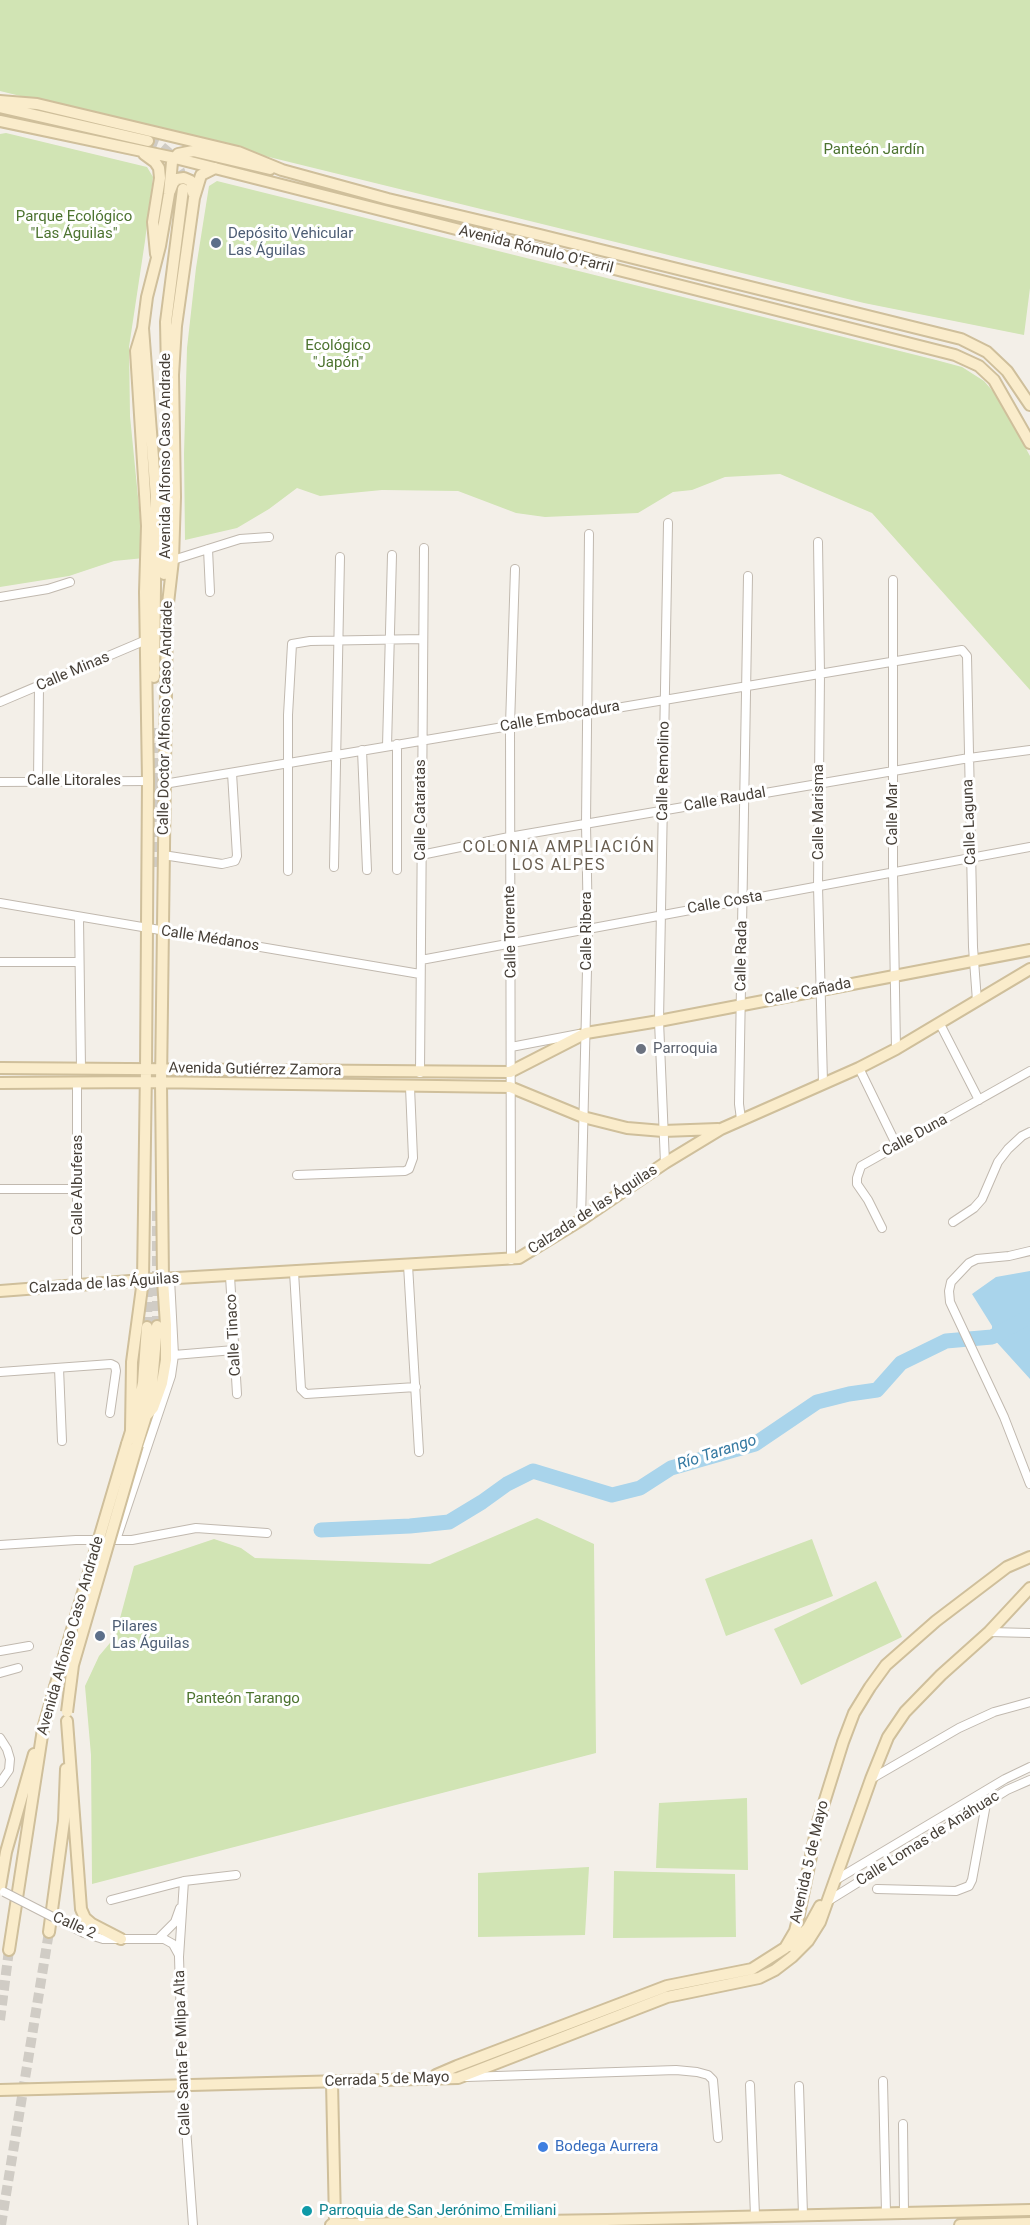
<!DOCTYPE html>
<meta charset="utf-8">
<style>
body{margin:0}
canvas{display:block;background:#f3efe8}
</style>
<canvas width="1030" height="2225"></canvas>
<script>
const ctx = document.querySelector('canvas').getContext('2d');
ctx.lineJoin = 'round';
function fill(path, color) { ctx.fillStyle = color; ctx.fill(path, 'evenodd'); }
const poly = rows => new Path2D(rows.map(r => 'M' + r).join(''));
function stroke(path, color, width, dash) { ctx.strokeStyle = color; ctx.lineWidth = width; ctx.lineCap = dash ? 'butt' : 'round'; ctx.setLineDash(dash || []); ctx.stroke(path); }
function drawText(font, color, halo, rows, align = 'center') {
  ctx.font = font + ' Roboto,sans-serif'; ctx.lineWidth = 6; ctx.setLineDash([]); ctx.textBaseline = 'middle'; ctx.strokeStyle = halo; ctx.fillStyle = color; for (const [text, x, y, turn = 0] of rows) {
    ctx.save(); ctx.translate(x, y); ctx.rotate((+turn || 0) * Math.PI / 180); ctx.textAlign = isNaN(turn) ? turn : align; if (halo) ctx.strokeText(text, 0, 0); ctx.fillText(text, 0, 0); ctx.restore();
  }
}
fill(poly([
 [0,0,1030,0,1030,288,1024,335,864,303,0,91],
 [6,133,147,167,153,177,145,241,129,347,130,416,144,558,114,561,69,576,0,587,0,134],
 [217,181,936,360,962,367,984,381,997,396,1030,456,1030,690,872,513,780,474,725,477,692,490,673,492,638,513,545,517,516,513,458,491,382,490,320,496,297,488,269,509,237,528,185,540,184,454,187,348,196,268,209,186],
 [537,1518,594,1544,596,1753,92,1884,91,1755,85,1686,99,1656,115,1637,134,1566,214,1539,241,1548,255,1558,430,1564],
 [812,1539,833,1596,726,1636,705,1579],
 [876,1581,902,1637,801,1685,774,1629],
 [747,1798,748,1870,656,1868,659,1803],
 [589,1867,585,1935,478,1937,478,1873],
 [614,1871,735,1874,736,1937,613,1938]
]), '#d1e4b4');
fill(poly([
 [1030,1271,1030,1379,992,1337,992,1326,972,1294,996,1277]
]), '#a9d4eb');
stroke(poly([
 [321,1530,410,1526,449,1522,482,1502,507,1484,533,1471,612,1495,640,1488,671,1468,755,1444,817,1402,849,1394,877,1390,901,1363,946,1341,992,1337,1030,1316]
]), '#a9d4eb', 15);
stroke(poly([
 [148,141,161,146,168,152,180,171,183,186],
 [153,783,154,724],
 [159,867,159,775],
 [157,1326,157,1207],
 [147,1327,148,1273],
 [0,2020,9,1950],
 [1,2225,49,1932]
]), '#d0ccc5', 10, [10, 5]);
const street = poly([
 [818,542,820,674,818,886,823,1083],
 [208,549,210,592],
 [173,560,240,539,269,537],
 [893,580,893,872,896,1049],
 [0,597,48,589,70,582],
 [0,702,146,640],
 [397,744,397,870],
 [387,746,392,555],
 [362,750,367,870],
 [38,781,39,687],
 [0,782,148,781],
 [164,784,962,650,967,656,973,947,977,1001],
 [163,855,222,864,235,861,237,856,232,773],
 [421,855,509,837,969,758,1030,750],
 [334,867,340,557],
 [288,871,288,715,292,644,310,641,423,639],
 [0,903,420,974],
 [79,918,81,1069],
 [421,960,1030,847],
 [0,962,79,962],
 [940,1024,979,1100],
 [511,1047,579,1034],
 [859,1068,897,1146],
 [420,1073,424,548],
 [77,1084,77,1285],
 [741,1119,739,1104,748,576],
 [665,1163,659,1021,668,523],
 [297,1175,405,1171,409,1169,413,1158,410,1087],
 [0,1189,78,1189],
 [581,1220,588,928,586,824,589,534],
 [953,1222,974,1208,982,1199,998,1162,1008,1149,1022,1136,1030,1132],
 [882,1228,868,1200,857,1184,857,1178,861,1166,1030,1071],
 [1030,1251,1009,1256,977,1259,969,1263,951,1282,949,1291,950,1302,1004,1417,1030,1484],
 [511,1260,510,725,515,569],
 [408,1265,419,1452],
 [294,1272,301,1389,306,1394,416,1387],
 [230,1276,237,1394],
 [174,1355,234,1350],
 [59,1368,62,1441],
 [0,1372,111,1364,115,1366,116,1371,110,1413],
 [116,1540,171,1376,174,1355,170,1279],
 [0,1545,76,1540,132,1540,196,1528,267,1533],
 [989,1632,1030,1633],
 [0,1651,29,1646],
 [0,1673,18,1668],
 [0,1738,7,1749,10,1759,9,1770,0,1783],
 [871,1779,959,1728,994,1712,1030,1702],
 [184,1881,179,1957,183,2086,193,2225],
 [834,1881,1005,1779,1030,1767],
 [877,1889,956,1891,969,1886,972,1880,986,1804],
 [111,1900,184,1881,236,1875],
 [828,1901,1007,1790,1030,1780],
 [84,1933,103,1939,164,1939,173,1944,179,1955],
 [159,1938,175,1922,180,1908],
 [467,2077,676,2070,697,2072,708,2075,713,2080,718,2138],
 [883,2081,886,2213],
 [750,2085,755,2216],
 [799,2086,803,2215],
 [903,2124,904,2213]
]);
const secondary = poly([
 [0,101,37,104,238,152,282,170,388,199,540,235,961,339,987,352,1007,371,1030,405],
 [0,107,148,141],
 [0,121,175,158,955,355,979,366,994,380,1030,443],
 [144,154,155,162,159,168,160,178,153,222,156,254],
 [170,191,173,183,177,179,184,178,191,181,193,193],
 [167,373,166,322,183,189],
 [164,574,166,449],
 [154,677,156,497,143,328,147,297,160,246,169,194,172,162,178,154,193,151,270,169],
 [0,1068,510,1072,586,1033,659,1021,1030,950],
 [0,1083,146,1082,510,1087,583,1117,627,1128,663,1131,718,1129],
 [0,1291,143,1280,519,1258,581,1220,665,1163,721,1129,859,1068,896,1049,1030,969],
 [146,1416,153,1408,162,1383,166,1360,166,1325,163,1280,161,1083,167,612,173,560,175,497,173,375,176,326,194,198,201,175,215,168],
 [131,1430,132,1362,143,1280,146,1069,148,781,145,592,147,526,136,351,143,328],
 [127,1444,137,1412,143,1383,147,1327],
 [137,1445,146,1416,152,1383,157,1326],
 [67,1721,81,1909,85,1918,92,1924,121,1939],
 [0,1887,6,1852,34,1754],
 [49,1932,64,1821,66,1769],
 [790,1946,808,1928,820,1906],
 [9,1950,43,1729,55,1687],
 [436,2075,457,2066,667,1986,752,1969,785,1948,795,1931,798,1919,818,1822,843,1742,854,1713,870,1687,886,1665,936,1621,1007,1567,1030,1557],
 [332,2082,335,2222],
 [0,2090,458,2078,667,1997,759,1978,775,1970,792,1957,808,1941,820,1922,871,1779,888,1737,905,1712,941,1675,989,1632,1030,1588],
 [331,2225,335,2222,341,2224,606,2220,1030,2210],
 [960,2225,1030,2223]
]);
stroke(street, '#c1b9af', 10);
stroke(secondary, '#cfbf9b', 14);
stroke(street, '#fff', 8);
stroke(secondary, '#faeccb', 10);
const streetBridge = poly([
 [4,1892,84,1933]
]);
const secondaryBridge = poly([
 [55,1687,127,1444],
 [67,1712,73,1665,137,1445]
]);
stroke(streetBridge, '#c1b9af', 10, []);
stroke(secondaryBridge, '#cfbf9b', 14, []);
stroke(streetBridge, '#fff', 8);
stroke(secondaryBridge, '#faeccb', 10);
for (const [x, y, r, color] of [
 [216,243,6,"#5c6f8a"],
 [641,1049,6,"#6b7280"],
 [100,1636,6,"#5c6f8a"],
 [543,2147,6,"#3f7fe0"],
 [307,2211,6,"#0f9aa8"]
]) { const dot = new Path2D(); dot.arc(x, y, r, 0, 2 * Math.PI); ctx.fillStyle = color; ctx.fill(dot); stroke(dot, '#fff', 2); }
drawText('15px', '#4c732f', '#fff', [
 ["Panteón Jardín",874,150],
 ["Parque Ecológico",74,217],
 ["\"Las Águilas\"",74,234],
 ["Ecológico",338,346],
 ["\"Japón\"",338,363],
 ["Panteón Tarango",243,1699]
]);
drawText('15px', '#4e5e75', '#fff', [
 ["Depósito Vehicular",228,234],
 ["Las Águilas",228,251],
 ["Pilares",112,1627],
 ["Las Águilas",112,1644]
], 'left');
drawText('15px', '#463f37', '#fff', [
 ["Avenida Rómulo O'Farril",536,250,14],
 ["Avenida Alfonso Caso Andrade",166,456,-90],
 ["Calle Minas",73,672,-23],
 ["Calle Embocadura",560,717,-10],
 ["Calle Doctor Alfonso Caso Andrade",166,718,-89],
 ["Calle Remolino",664,771,-89],
 ["Calle Litorales",74,781],
 ["Calle Raudal",725,800,-10],
 ["Calle Cataratas",421,810,-90],
 ["Calle Marisma",819,812,-90],
 ["Calle Mar",893,814,-90],
 ["Calle Laguna",970,822,-92],
 ["Calle Costa",725,903,-10],
 ["Calle Ribera",587,931,-90],
 ["Calle Torrente",511,932,-91],
 ["Calle Médanos",210,939,9],
 ["Calle Rada",742,956,-89],
 ["Calle Cañada",808,992,-11],
 ["Avenida Gutiérrez Zamora",255,1070,1],
 ["Calle Duna",915,1136,-29],
 ["Calle Albuferas",78,1185,-90],
 ["Calzada de las Águilas",593,1210,-33],
 ["Calzada de las Águilas",104,1284,-4],
 ["Calle Tinaco",234,1335,-93],
 ["Avenida Alfonso Caso Andrade",71,1636,-74],
 ["Calle Lomas de Anáhuac",928,1839,-32],
 ["Avenida 5 de Mayo",810,1862,-77],
 ["Calle 2",74,1926,24],
 ["Calle Santa Fe Milpa Alta",183,2053,-92],
 ["Cerrada 5 de Mayo",387,2080,-2]
]);
drawText('15px', '#5b616d', '#fff', [
 ["Parroquia",653,1049]
], 'left');
drawText('15px', '#366cbe', '#fff', [
 ["Bodega Aurrera",555,2147]
], 'left');
drawText('15px', '#0d838f', '#fff', [
 ["Parroquia de San Jerónimo Emiliani",319,2211]
], 'left');
ctx.letterSpacing = '1.5px';
drawText('16px', '#685d4f', '#fff', [
 ["COLONIA AMPLIACIÓN",559,848],
 ["LOS ALPES",559,866]
]);
ctx.letterSpacing = '0px';
drawText('italic 16px', '#367aa2', '#fff', [
 ["Río Tarango",717,1453,-18]
]);
</script>
